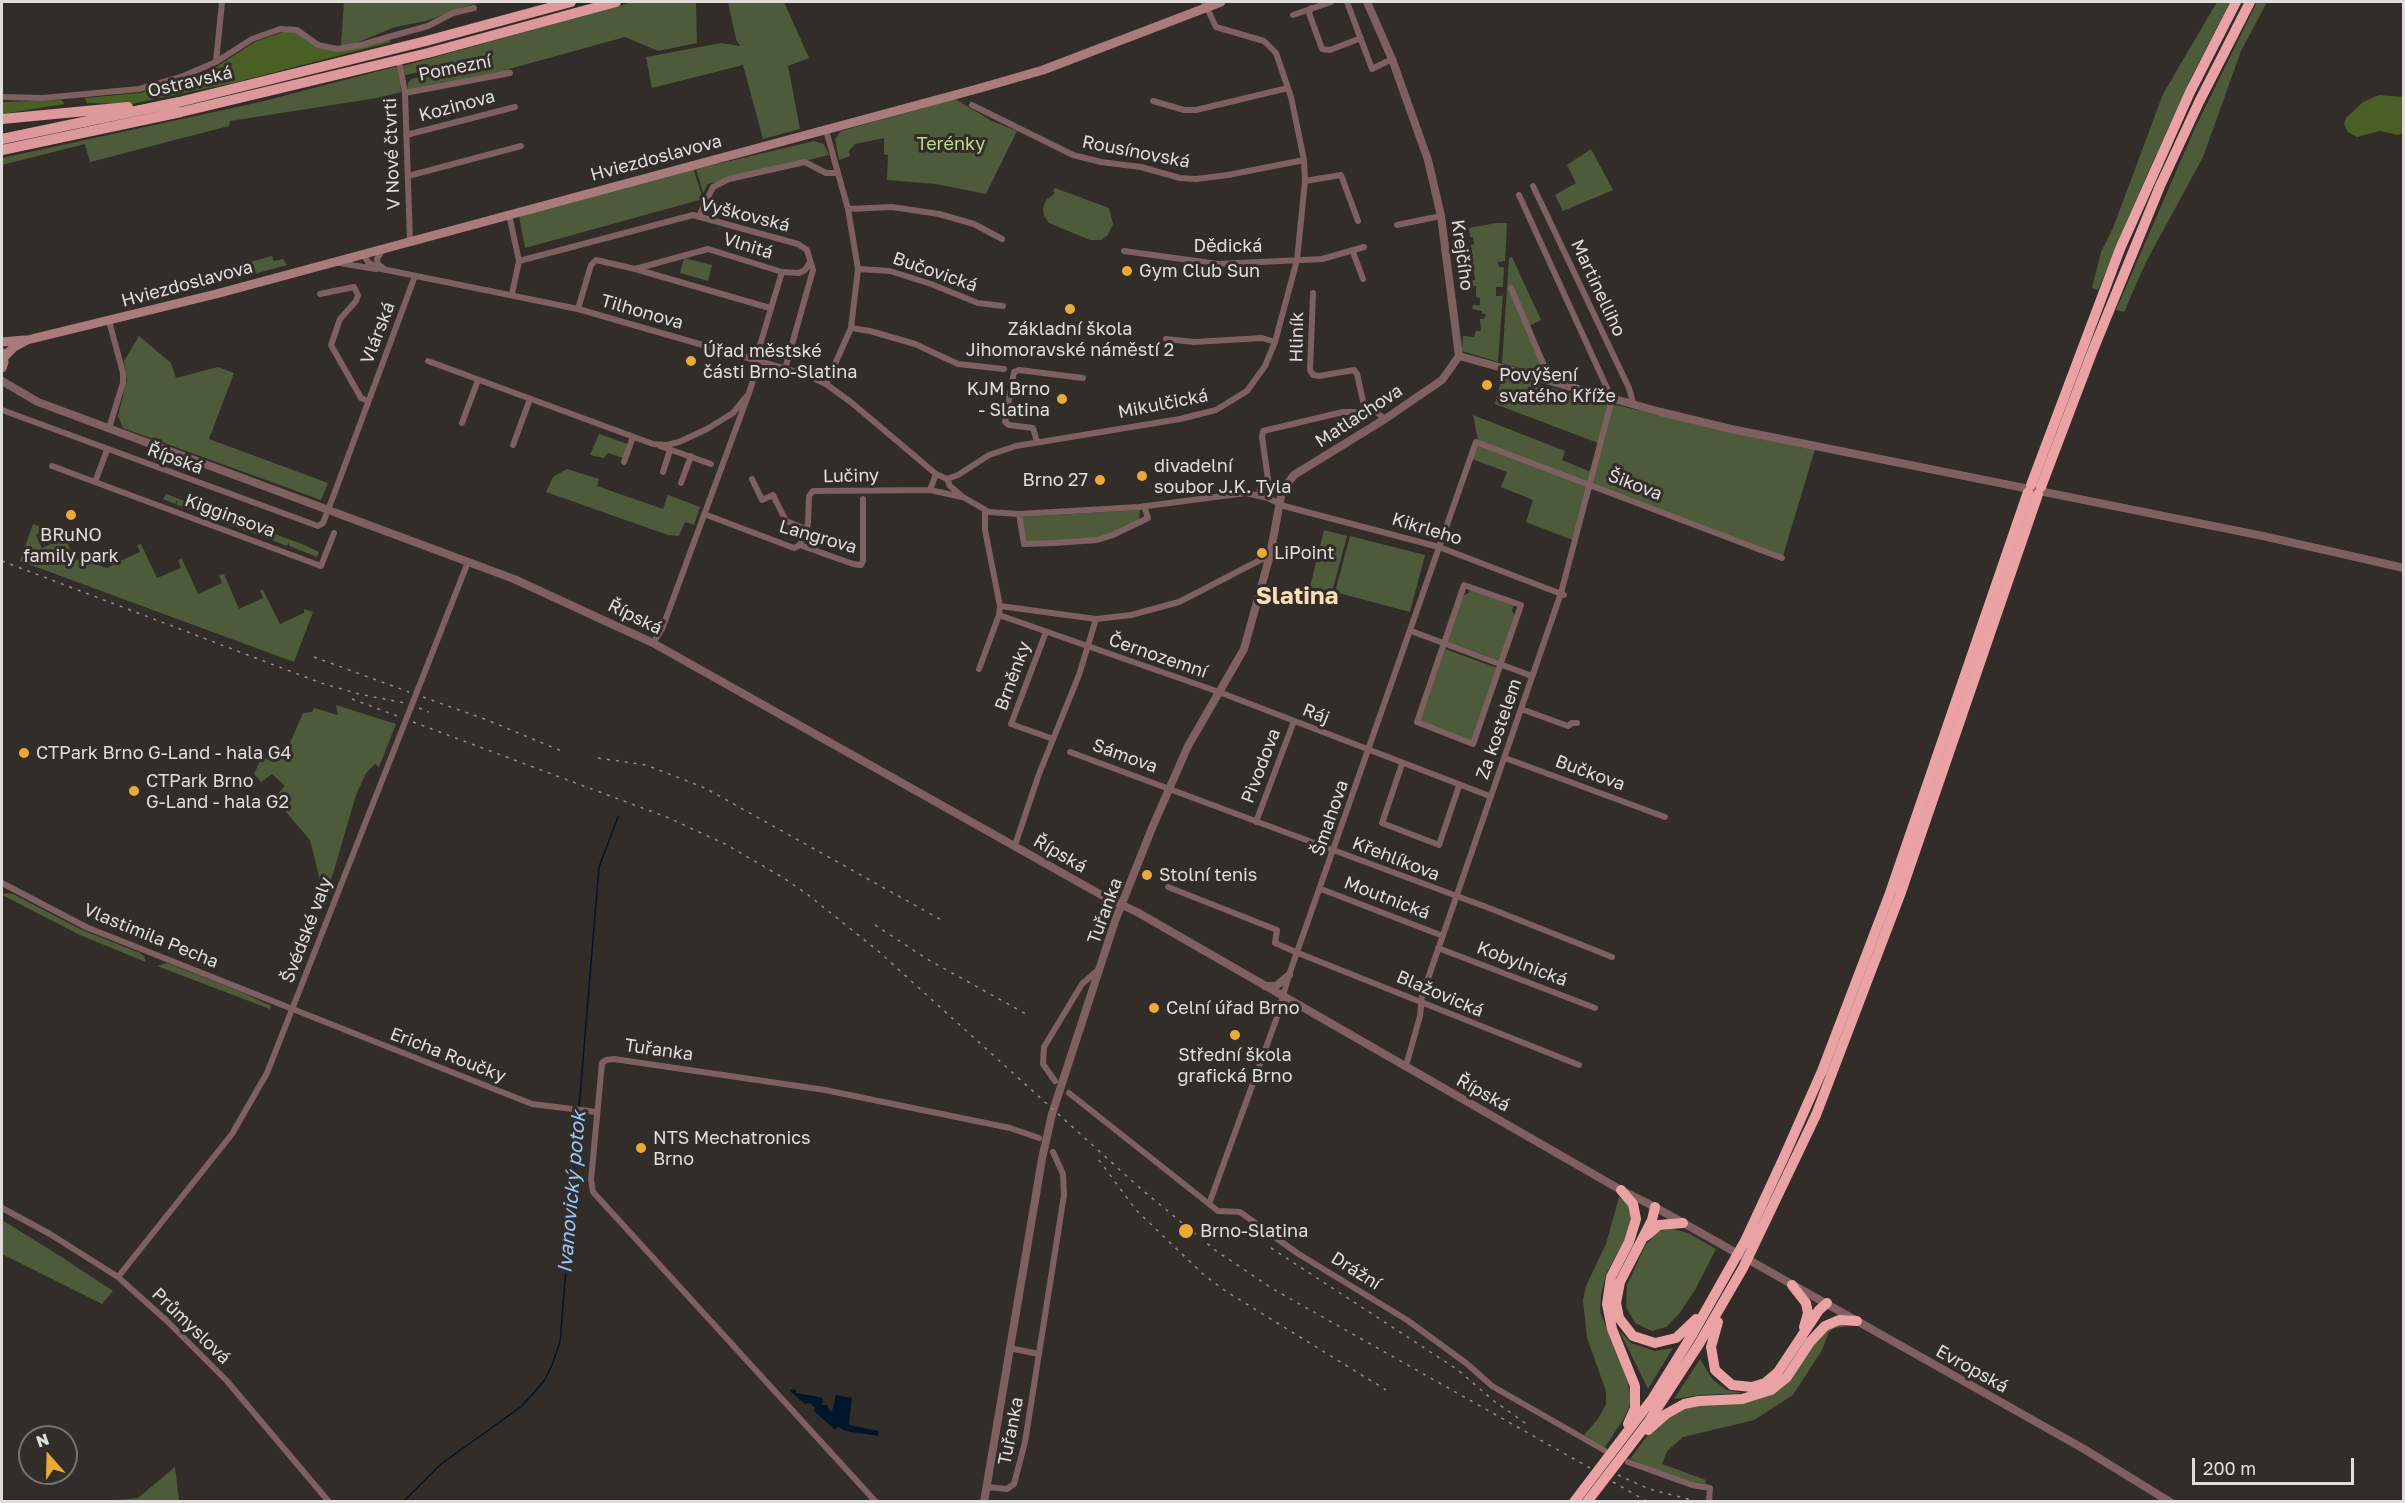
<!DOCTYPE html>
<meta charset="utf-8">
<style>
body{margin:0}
#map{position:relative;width:2405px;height:1503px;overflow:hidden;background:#322d29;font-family:"Golos Text",sans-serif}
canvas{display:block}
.frame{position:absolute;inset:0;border:3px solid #e1dddb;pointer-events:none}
.north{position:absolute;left:18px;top:1425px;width:60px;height:60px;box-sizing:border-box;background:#322d29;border:2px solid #787370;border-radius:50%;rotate:340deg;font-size:16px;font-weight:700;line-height:24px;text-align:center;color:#e1dddb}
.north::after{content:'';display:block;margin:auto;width:21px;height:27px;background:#eaaa39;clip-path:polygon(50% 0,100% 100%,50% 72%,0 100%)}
.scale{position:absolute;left:2192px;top:1458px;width:162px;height:27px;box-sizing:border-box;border:3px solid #e1dddb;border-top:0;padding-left:8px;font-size:18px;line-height:21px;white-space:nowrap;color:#e1dddb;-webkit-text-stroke:4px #322d29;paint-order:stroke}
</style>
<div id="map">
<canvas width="2405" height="1503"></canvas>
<div class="frame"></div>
<div class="north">N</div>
<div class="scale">200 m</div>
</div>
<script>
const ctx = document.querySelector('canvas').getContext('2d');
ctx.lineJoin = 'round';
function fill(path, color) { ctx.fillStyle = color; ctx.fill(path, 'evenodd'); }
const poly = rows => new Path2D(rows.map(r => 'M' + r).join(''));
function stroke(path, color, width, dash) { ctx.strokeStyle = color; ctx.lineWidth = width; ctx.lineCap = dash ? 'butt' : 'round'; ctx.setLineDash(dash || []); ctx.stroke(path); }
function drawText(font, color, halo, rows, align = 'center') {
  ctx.font = font + ' "Golos Text",sans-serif'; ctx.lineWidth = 6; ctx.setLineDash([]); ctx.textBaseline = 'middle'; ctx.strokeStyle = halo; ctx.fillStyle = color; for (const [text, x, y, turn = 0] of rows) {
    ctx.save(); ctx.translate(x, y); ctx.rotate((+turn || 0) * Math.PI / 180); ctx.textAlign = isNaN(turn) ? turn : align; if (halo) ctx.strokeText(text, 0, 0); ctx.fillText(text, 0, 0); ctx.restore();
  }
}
fill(poly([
 [344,2,486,2,470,5,426,21,395,27,351,45,341,46],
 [633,2,699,2,696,3,697,43,658,51,625,37,509,69,509,71,407,91,408,83,411,79,475,64,476,60,405,75,403,66],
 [728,2,784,2,809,58,788,66,800,129,763,139,743,65,652,88,646,57,721,43,740,46,736,39],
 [2217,2,2230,2,2191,78,2146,177,2098,290,2092,288,2101,252,2113,228,2163,94],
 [2257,2,2267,2,2241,51,2203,157,2146,262,2124,312,2116,310,2194,130],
 [398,66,401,92,377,98,230,121,229,126,90,162,85,144,2,165,2,158,260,102],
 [955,99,992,121,1017,131,986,194,936,184,887,180,888,155,884,154,884,138,855,144,849,151,850,156,839,160,835,139,841,131],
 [814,141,824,144,829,155,708,184,703,193,696,169],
 [1591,149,1613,190,1563,211,1555,195,1576,183,1567,165],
 [693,168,703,199,525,248,519,216],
 [1055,188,1109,208,1113,224,1108,235,1101,240,1090,240,1049,223,1044,216,1043,208,1046,200,1055,193,1053,191],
 [1496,223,1507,223,1505,261,1498,262,1499,267,1504,267,1503,287,1496,287,1496,296,1502,296,1503,293,1498,362,1462,351,1463,336,1474,337,1476,331,1481,331,1480,319,1484,319,1486,314,1482,314,1482,311,1472,309,1473,305,1480,305,1480,298,1476,297,1476,286,1471,286,1471,281,1475,280,1471,245,1474,244,1473,237,1470,237,1469,228],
 [272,256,274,261,283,259,287,265,254,274,250,262],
 [1512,257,1541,320,1529,326,1550,377,1502,363,1509,258],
 [684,258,712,265,708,281,680,273],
 [199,279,205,283,206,286,154,300,155,293],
 [139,336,171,363,176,378,218,367,234,373,209,439,328,483,321,500,123,428,118,416,127,380,124,361],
 [1503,374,1608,404,1598,443,1495,404],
 [1611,404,1815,449,1783,556,1593,485,1575,541,1526,522,1533,500,1501,487,1507,472,1472,459,1478,440,1473,415,1565,451,1562,460,1591,472],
 [599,434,628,444,623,458,608,453,604,458,590,455],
 [567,469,599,479,597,486,663,509,668,495,700,507,694,525,685,522,679,536,668,535,546,492,553,477],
 [166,494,302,544,319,552,317,557,289,546,289,542,287,546,248,531,249,527,246,531,207,516,208,511,205,515,177,505,177,500,175,504,163,499],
 [1140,510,1139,521,1097,540,1025,542,1021,517],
 [33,524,41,527,43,531,36,535,42,548,65,538,75,560,79,559,107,568,113,565,107,551,111,549,118,562,140,552,137,545,141,544,157,578,181,568,178,560,182,559,198,594,222,583,219,575,224,574,239,609,263,598,260,590,263,590,280,624,304,613,304,609,313,612,294,662,20,561],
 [1324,530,1347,536,1332,592,1310,587],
 [1350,536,1425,555,1410,612,1335,592],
 [1471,587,1514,603,1512,611,1516,617,1501,661,1446,641,1462,596,1469,593],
 [1445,649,1497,668,1471,741,1420,722],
 [336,705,396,724,379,767,375,764,366,773,356,795,327,894,322,888,310,840,274,798,285,786,272,774,261,782,254,774,262,757,274,762,284,757,303,713,312,712,314,708,338,715],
 [7,893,13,894,82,930,140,953,144,956,146,962,80,935,2,895],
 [167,963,241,992,271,1006,270,1009,157,966],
 [1619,1197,1630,1204,1631,1228,1606,1274,1601,1296,1600,1312,1625,1372,1631,1396,1629,1407,1623,1420,1605,1447,1584,1435,1598,1419,1606,1404,1606,1391,1587,1338,1583,1300,1586,1286,1606,1244],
 [2,1220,60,1256,113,1291,102,1304,2,1254],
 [1669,1228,1688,1233,1716,1249,1695,1290,1679,1314,1666,1327,1652,1331,1635,1323,1626,1307,1627,1285,1645,1246,1657,1232],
 [1835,1324,1848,1326,1835,1328,1829,1332,1822,1350,1793,1395,1754,1420,1683,1437,1667,1451,1662,1464,1706,1480,1705,1484,1677,1479,1630,1459,1650,1432,1677,1411,1698,1406,1747,1402,1773,1394,1819,1335],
 [1619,1330,1631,1343,1655,1351,1673,1348,1648,1389],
 [1700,1359,1713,1380,1727,1390,1743,1393,1701,1395,1674,1399],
 [175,1467,179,1501,107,1501,138,1498]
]), '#4d5b3a');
fill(poly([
 [283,32,297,32,336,51,389,40,391,42,233,83,131,104,87,103,85,98,140,93,182,81,210,71,255,42],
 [2379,95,2403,97,2403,133,2398,135,2380,131,2357,137,2348,132,2344,124,2346,118,2363,102],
 [61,100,65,104,2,114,2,102]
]), '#495f26');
fill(poly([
 [790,1389,796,1390,796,1393,820,1397,823,1399,822,1405,827,1405,829,1410,832,1411,836,1395,852,1398,849,1425,879,1431,878,1436,845,1431,839,1427,834,1429,814,1411,815,1408,810,1403,805,1404,791,1392]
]), '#01162b');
stroke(poly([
 [579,1108,599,867,618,817],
 [403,1502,441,1464,522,1406,544,1381,552,1365,560,1342,579,1113]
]), '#01162b', 1.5);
stroke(poly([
 [1347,2,1372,69,1392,59],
 [1311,8,1309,13,1322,49,1330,50,1361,38],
 [1293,15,1331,2],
 [216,62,222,2],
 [400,66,405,93,410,241],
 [405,93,510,73],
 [2,97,43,98,139,89,181,77,216,62,252,39,280,29,297,30,318,45,337,49,361,45,392,36,428,26,453,13,474,8],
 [1153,101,1184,110,1196,110,1288,88],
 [972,105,1073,155,1101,162,1141,167,1180,178,1196,179,1228,175,1304,160],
 [826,130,848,209,858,269,851,328,826,384],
 [406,135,515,107],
 [408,176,521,146],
 [1305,181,1341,175,1358,221],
 [1533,186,1629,388,1633,403],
 [848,209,892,207,939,214,974,224,1002,239],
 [509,214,519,261,512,294],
 [699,216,713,187,729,179,805,162,826,173,838,173],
 [1397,225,1441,216],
 [1124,251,1218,264,1322,259,1364,247],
 [1353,252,1363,279],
 [363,254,368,262,377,268,578,309,807,375,826,384,852,403,936,474,947,479,950,486,963,497,989,512,1019,514,1139,507,1246,493,1268,498,1284,506,1439,547,1564,595],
 [519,261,693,215,798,244,807,250,813,270,785,369],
 [339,263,376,269],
 [383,268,378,264,377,259,383,249],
 [635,269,770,308],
 [858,269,890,271,931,284,978,303,1003,306],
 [782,272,799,273,805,270,810,262],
 [1511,288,1551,382],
 [1313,293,1310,370,1313,375,1319,376,1354,370,1357,374,1365,410],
 [320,294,354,287,358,295,356,301,340,319,331,345,361,398,368,401],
 [578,309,591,265,596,260,635,269,708,249,782,272,757,355,757,368,749,393,662,629,653,643],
 [851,328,870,331,915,344,958,364,1004,369],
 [1166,339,1194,342,1262,338,1275,342],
 [428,361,653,444,667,445,679,442,707,429,733,413,746,397],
 [2,410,318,526,323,523,333,497,415,276],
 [462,423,478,380],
 [109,428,123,383,123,373,109,321],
 [1037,442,1033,428,1009,425,1005,422,1014,372,1019,370,1083,378],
 [513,445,530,399],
 [660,446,711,464],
 [107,450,95,482,321,566,334,533],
 [624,462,633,437],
 [52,466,95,482],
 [663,472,670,450],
 [752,479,762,500,773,495,786,521,806,529],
 [947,479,958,475,989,455,1016,446,1180,419,1216,410,1247,391,1265,366,1275,342,1297,260,1305,181,1304,160,1291,97,1276,53,1264,41,1216,27,1204,2],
 [681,483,691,456],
 [930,490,936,474],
 [1259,496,1260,489,1268,479,1262,437,1263,431,1343,412,1376,412,1385,419],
 [704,514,794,548,800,545,853,564,861,565,863,561,863,499],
 [1019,514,1024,544,1055,543,1097,540,1113,535,1148,518,1144,506],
 [800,545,808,524,809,496,813,491,930,490,962,497],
 [1464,585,1521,605,1473,744,1417,722,1464,585],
 [1000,606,1096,619,1131,615,1179,602,1270,555],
 [999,615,1219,692,1487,795],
 [1411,631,1532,676],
 [1046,632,1011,724,1053,739],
 [979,669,999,615,1000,606,985,530,985,511],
 [1521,709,1568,726,1572,723,1577,723],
 [1070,752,1489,908,1612,957],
 [1505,758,1665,817],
 [1402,764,1382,823,1439,845,1459,786],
 [1256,822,1294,721],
 [1015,845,1039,774,1079,675,1096,619],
 [2,883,86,927,532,1104,597,1112],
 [1168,887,1277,930,1275,943,1298,953,1579,1065],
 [1321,889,1443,936],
 [1438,948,1595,1008],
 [1406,1066,1420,1016,1422,996,1561,593,1612,399,1519,195],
 [1055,1081,1043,1064,1044,1047,1082,984,1099,969],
 [1069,1093,1218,1211,1240,1212,1297,1253,1407,1320,1466,1363,1492,1386,1604,1450],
 [1209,1204,1276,1020,1289,975,1476,442,1782,558],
 [2,1208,50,1234,118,1277,167,1321,227,1381,329,1502],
 [118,1277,232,1134,267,1073,468,562],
 [1009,1348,1039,1354],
 [1628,1462,1692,1485,1710,1488,1709,1502],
 [987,1487,1007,1489,1014,1484,1025,1442,1064,1195,1063,1174,1053,1152],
 [876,1502,593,1192,591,1180,602,1063,606,1060,614,1059,825,1090,1010,1128,1039,1138]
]), '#7e6060', 6);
stroke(poly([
 [1367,2,1392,59,1428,160,1441,216,1459,356],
 [1459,356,1661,412,1731,429,2263,536,2404,568],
 [2,381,38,402,514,579,653,643,1105,897,1137,912,1621,1190,1655,1207,2084,1449,2170,1502],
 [1265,986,1276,986,1289,975],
 [984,1502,1042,1159,1052,1114,1115,921,1152,828,1188,746,1244,649,1270,555,1282,491,1294,475,1385,419,1442,380,1459,356]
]), '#7e6060', 8);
stroke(poly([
 [2,342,24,340],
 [4,357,14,347,27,340,216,294,977,89,1043,70,1221,2],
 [2,368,4,362,3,353]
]), '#aa7b7c', 9);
stroke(poly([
 [2,119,128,107],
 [2,139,179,102,426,41,571,2],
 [2,150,181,112,428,53,616,2]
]), '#dc989a', 10);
stroke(poly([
 [2031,485,2120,249,2190,92,2236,2],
 [2041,487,2093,350,2160,186,2199,102,2250,2],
 [1621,1190,1633,1204,1636,1219,1629,1242,1611,1277,1607,1304,1612,1329,1635,1386,1635,1408,1628,1424],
 [1655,1207,1652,1220,1620,1282,1616,1303,1619,1318,1633,1336,1655,1343,1676,1338,1696,1319],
 [1646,1236,1659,1225,1683,1223],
 [1792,1285,1806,1303,1808,1313,1804,1327],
 [1718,1322,1711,1347,1715,1370,1732,1385,1752,1387,1765,1383,1778,1372,1819,1310,1827,1303],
 [1648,1430,1666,1414,1684,1404,1699,1401,1742,1399,1771,1390,1787,1377,1810,1342,1825,1326,1839,1320,1857,1321],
 [1574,1502,1653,1398,1692,1335,1745,1241,1784,1157,1822,1071,1890,893,2028,492],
 [1587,1502,1649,1421,1699,1344,1743,1268,1816,1115,1900,895,2038,494]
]), '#eba2a4', 10);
stroke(poly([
 [2,561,321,683,359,694,405,703],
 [314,657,409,692],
 [423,697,487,720,564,752],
 [352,699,400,717],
 [419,708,429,712],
 [413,722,669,818,725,844,782,877,807,894,877,950,1141,1189,1215,1250,1273,1289,1590,1468],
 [598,758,646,765,705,788,945,922],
 [875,925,927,959,1026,1014],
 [1099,1160,1136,1210,1204,1275,1227,1292,1386,1390],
 [1271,1248,1458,1370,1494,1401,1528,1425],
 [1618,1475,1649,1489,1699,1502],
 [1613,1482,1648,1502]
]), '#938e8b', 1.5, [3, 6]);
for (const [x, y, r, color] of [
 [1127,271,6,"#eaaa39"],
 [1070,309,6,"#eaaa39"],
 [691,361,6,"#eaaa39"],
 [1487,385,6,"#eaaa39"],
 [1062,399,6,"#eaaa39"],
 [1142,476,6,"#eaaa39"],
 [1100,480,6,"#eaaa39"],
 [71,515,6,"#eaaa39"],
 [1262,553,6,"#eaaa39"],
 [24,753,6,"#eaaa39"],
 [134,791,6,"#eaaa39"],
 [1147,875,6,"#eaaa39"],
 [1154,1008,6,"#eaaa39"],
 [1235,1035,6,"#eaaa39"],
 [641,1148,6,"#eaaa39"],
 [1186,1231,8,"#eaaa39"]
]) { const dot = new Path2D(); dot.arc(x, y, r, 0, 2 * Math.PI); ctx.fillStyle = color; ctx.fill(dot); stroke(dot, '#322d29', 2); }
drawText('18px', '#e1dddb', '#322d29', [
 ["Pomezní",455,68,-11],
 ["Ostravská",190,82,-13],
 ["Kozinova",457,106,-15],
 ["Rousínovská",1136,152,11],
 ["V Nové čtvrti",392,154,-92],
 ["Hviezdoslavova",656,158,-15],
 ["Vyškovská",745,215,14],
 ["Vlnitá",748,246,17],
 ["Dědická",1228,246],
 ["Krejčího",1462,255,82],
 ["Bučovická",935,272,19],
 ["Hviezdoslavova",187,284,-15],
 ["Martinelliho",1598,288,65],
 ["Tilhonova",642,312,16],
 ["Vlárská",378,333,-69],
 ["Hliník",1297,337,-89],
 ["Mikulčická",1163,404,-11],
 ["Matlachova",1359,416,-33],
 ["Řípská",175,459,20],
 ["Lučiny",851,476,-1],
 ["Šikova",1635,485,21],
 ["Kigginsova",230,516,20],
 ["Kikrleho",1427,529,17],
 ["Langrova",818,537,16],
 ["Řípská",635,617,26],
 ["Černozemní",1158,656,19],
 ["Brněnky",1013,676,-70],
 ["Ráj",1316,714,22],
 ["Za kostelem",1499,729,-71],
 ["Sámova",1125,756,20],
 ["Pivodova",1261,766,-69],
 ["Bučkova",1590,773,20],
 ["Šmahova",1330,818,-71],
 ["Řípská",1060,854,30],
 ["Křehlíkova",1396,859,21],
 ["Moutnická",1387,898,21],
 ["Tuřanka",1105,911,-70],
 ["Švédské valy",307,930,-69],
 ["Vlastimila Pecha",151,936,22],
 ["Kobylnická",1522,964,21],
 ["Blažovická",1440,994,23],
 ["Tuřanka",659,1050,8],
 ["Ericha Roučky",448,1055,21],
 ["Řípská",1483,1093,29],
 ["Drážní",1356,1271,32],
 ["Průmyslová",191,1326,44],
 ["Evropská",1972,1369,29],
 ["Tuřanka",1011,1431,-79]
]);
drawText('18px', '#badd88', '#322d29', [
 ["Terénky",951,144]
]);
drawText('18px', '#e1dddb', '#322d29', [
 ["Gym Club Sun",1139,271],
 ["Základní škola",1070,329,"center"],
 ["Jihomoravské náměstí 2",1070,350,"center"],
 ["Úřad městské",703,351],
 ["části Brno-Slatina",703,372],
 ["Povýšení",1499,375],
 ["svatého Kříže",1499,396],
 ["KJM Brno",1050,389,"right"],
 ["- Slatina",1050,410,"right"],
 ["divadelní",1154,466],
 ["soubor J.K. Tyla",1154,487],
 ["Brno 27",1088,480,"right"],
 ["BRuNO",71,535,"center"],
 ["family park",71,556,"center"],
 ["LiPoint",1274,553],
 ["CTPark Brno G-Land - hala G4",36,753],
 ["CTPark Brno",146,781],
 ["G-Land - hala G2",146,802],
 ["Stolní tenis",1159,875],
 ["Celní úřad Brno",1166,1008],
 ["Střední škola",1235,1055,"center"],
 ["grafická Brno",1235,1076,"center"],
 ["NTS Mechatronics",653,1138],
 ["Brno",653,1159],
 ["Brno-Slatina",1200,1231]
], 'left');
drawText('italic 20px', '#95c8fe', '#322d29', [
 ["Ivanovický potok",572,1192,-85]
]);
drawText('bold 24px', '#f9deb6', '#322d29', [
 ["Slatina",1297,596]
]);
</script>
